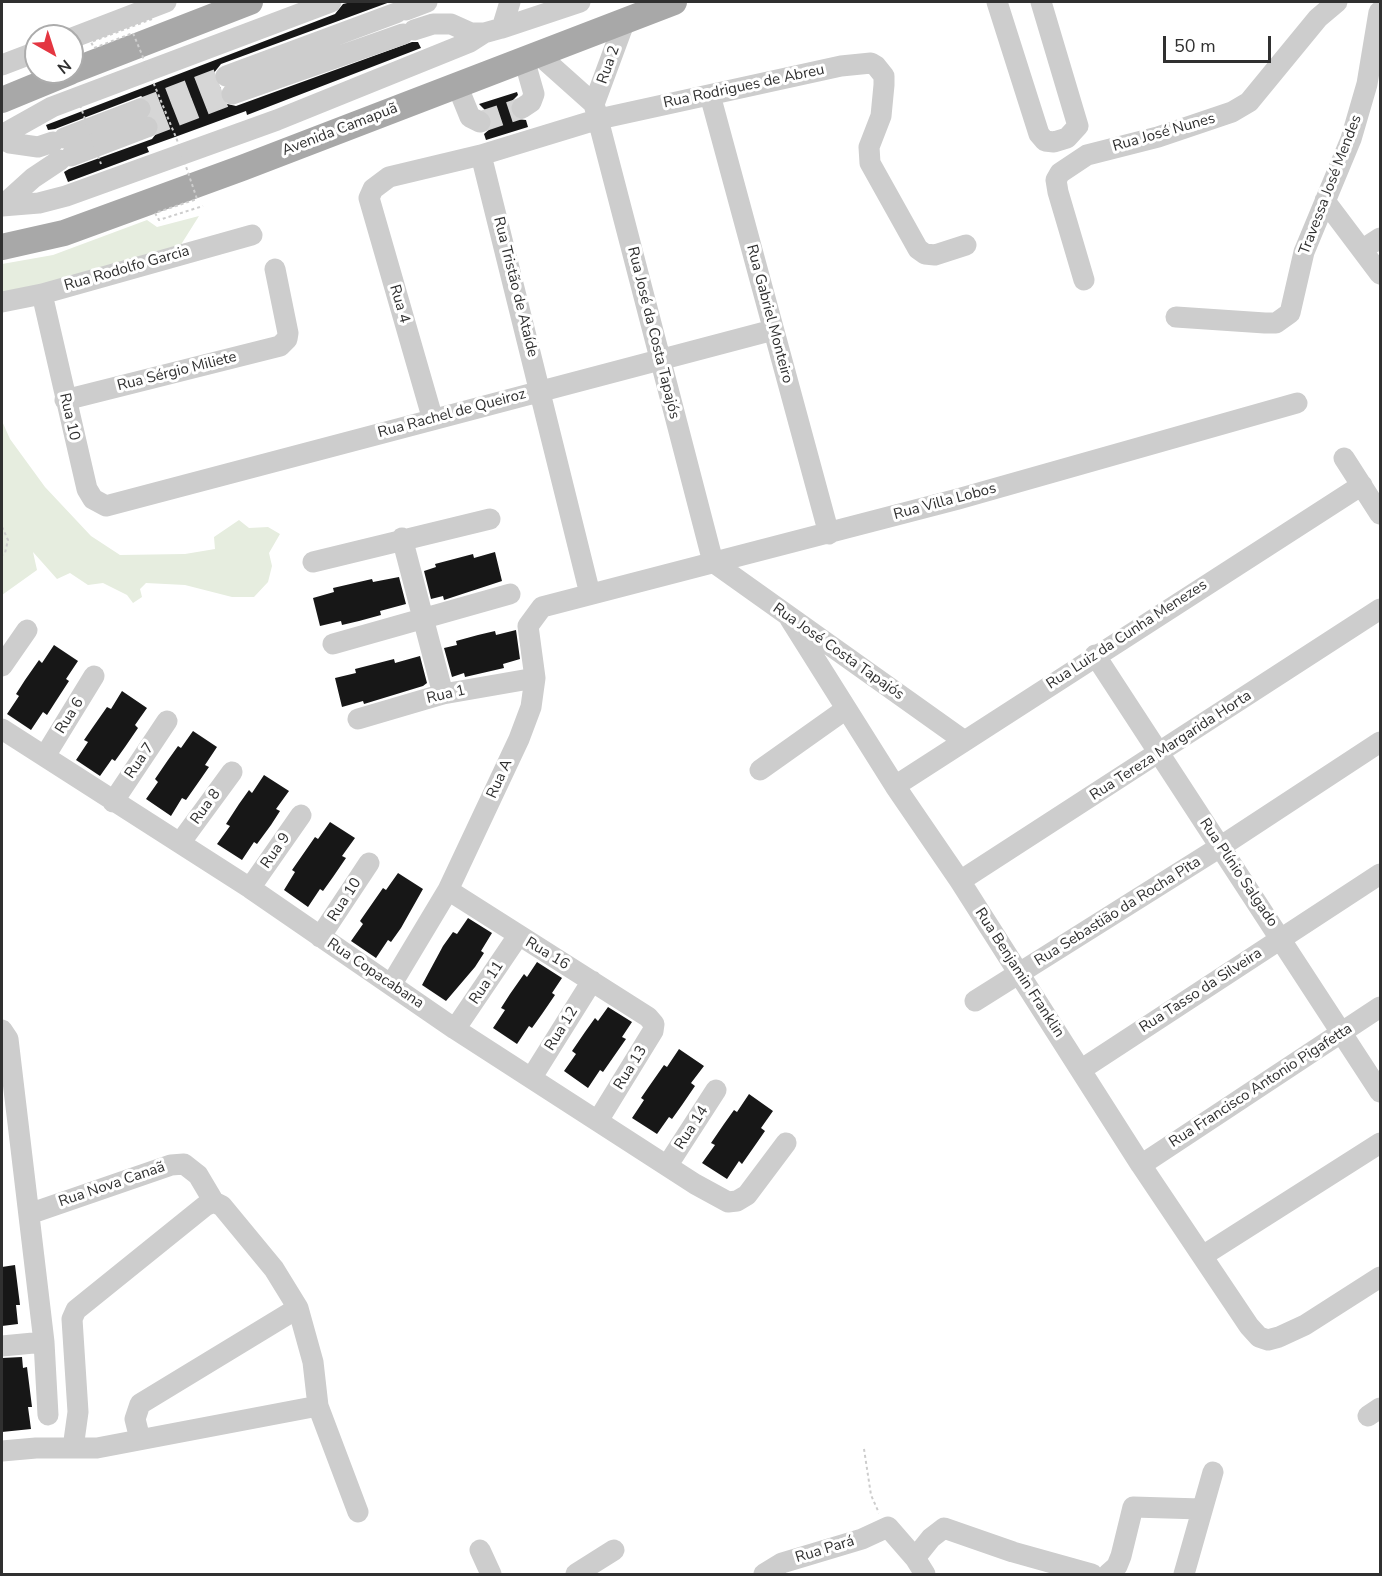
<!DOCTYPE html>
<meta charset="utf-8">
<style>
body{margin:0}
#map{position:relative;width:1382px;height:1576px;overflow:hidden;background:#fff;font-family:"Nunito Sans",sans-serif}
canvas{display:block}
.frame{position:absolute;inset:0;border:3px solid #303030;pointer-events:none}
.north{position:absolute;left:24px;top:24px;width:60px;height:60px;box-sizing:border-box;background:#fff;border:2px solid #acacac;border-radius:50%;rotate:141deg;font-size:16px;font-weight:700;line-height:24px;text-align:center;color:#303030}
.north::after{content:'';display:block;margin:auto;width:21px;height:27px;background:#e43641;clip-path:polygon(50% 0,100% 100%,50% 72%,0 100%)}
.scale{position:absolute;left:1163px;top:36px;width:108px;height:27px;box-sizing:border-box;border:3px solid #303030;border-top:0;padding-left:8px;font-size:18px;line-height:21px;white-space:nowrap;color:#303030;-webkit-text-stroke:4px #fff;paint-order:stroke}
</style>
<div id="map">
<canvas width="1382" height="1576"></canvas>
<div class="frame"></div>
<div class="north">N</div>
<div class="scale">50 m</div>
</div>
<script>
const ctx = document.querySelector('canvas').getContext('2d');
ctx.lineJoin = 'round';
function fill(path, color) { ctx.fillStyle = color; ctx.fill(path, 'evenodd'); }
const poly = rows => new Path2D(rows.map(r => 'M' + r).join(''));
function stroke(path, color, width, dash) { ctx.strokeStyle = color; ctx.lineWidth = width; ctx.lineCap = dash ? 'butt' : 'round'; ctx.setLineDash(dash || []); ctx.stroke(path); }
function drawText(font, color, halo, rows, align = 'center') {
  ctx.font = font + ' "Nunito Sans",sans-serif'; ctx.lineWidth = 6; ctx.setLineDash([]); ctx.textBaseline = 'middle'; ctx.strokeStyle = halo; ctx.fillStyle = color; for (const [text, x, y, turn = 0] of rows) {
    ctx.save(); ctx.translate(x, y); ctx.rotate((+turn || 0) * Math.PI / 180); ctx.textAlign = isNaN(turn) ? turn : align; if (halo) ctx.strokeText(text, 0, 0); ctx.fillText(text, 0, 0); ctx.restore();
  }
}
fill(poly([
 [199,216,182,243,180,252,2,300,2,264,53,255,147,220,157,227],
 [2,421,10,439,45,487,91,536,120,555,185,554,215,549,214,537,239,520,249,528,268,527,280,534,269,553,272,566,268,582,254,597,232,597,185,585,146,583,140,589,142,597,133,603,127,595,103,583,88,585,70,573,57,579,33,552,37,570,2,595]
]), '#e6eddf');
fill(poly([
 [351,2,390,2,221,64,213,74,214,81,221,88,220,98,223,103,236,106,412,42,418,42,421,48,247,115,246,111,175,137,147,147,149,152,68,182,64,172,69,169,152,139,159,130,159,122,151,115,152,104,141,96,55,129,48,130,46,125,335,14,343,4],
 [517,92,518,95,511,102,509,109,516,119,526,120,528,127,486,140,484,134,491,128,493,121,490,115,479,104],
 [495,552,502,581,444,600,443,596,431,599,424,571,436,567,435,564,473,554,474,558],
 [399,577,406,604,380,611,381,615,359,621,342,625,341,621,320,626,313,598,334,592,333,588,372,579,373,582],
 [516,630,520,659,503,664,504,668,465,677,464,673,452,677,444,648,457,645,456,641,478,635,495,631,496,635],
 [54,645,78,661,66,679,69,681,56,701,47,715,43,712,31,730,7,714,19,696,16,694,25,680,39,660,42,663],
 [420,656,427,683,423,686,364,704,363,701,342,707,335,678,356,673,355,669,394,659,395,663],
 [122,691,147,708,135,725,138,728,125,747,115,761,112,759,100,776,76,760,88,742,84,740,93,727,107,707,111,709],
 [193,731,217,747,205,765,209,767,200,780,186,800,182,798,171,816,146,799,158,782,155,779,168,760,178,746,181,748],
 [264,775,289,791,276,809,280,811,271,825,257,844,254,842,242,860,217,844,230,826,226,824,239,804,249,790,252,793],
 [330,822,355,838,342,856,346,858,333,877,323,891,320,889,308,907,284,890,295,872,292,870,315,837,318,839],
 [398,873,423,889,401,928,391,942,388,940,376,958,351,941,363,924,360,921,383,888,386,890],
 [468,918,492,933,481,951,484,953,475,967,446,1001,422,985,443,946,453,932,457,934],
 [537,962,562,978,552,993,555,995,542,1014,532,1028,529,1026,517,1044,493,1028,505,1010,501,1008,510,994,524,974,527,977],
 [608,1007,632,1022,622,1037,626,1039,619,1049,603,1072,600,1070,588,1088,564,1071,576,1054,572,1051,585,1032,595,1018,598,1021],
 [679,1049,704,1066,691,1083,695,1086,682,1105,672,1119,669,1117,657,1134,632,1118,644,1100,641,1098,650,1085,664,1065,667,1067],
 [749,1094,773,1111,761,1128,765,1131,756,1144,742,1164,739,1161,727,1179,702,1163,715,1145,711,1143,724,1124,734,1110,737,1112],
 [15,1265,20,1305,16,1305,18,1324,2,1326,2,1267],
 [22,1357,23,1368,27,1367,32,1407,28,1407,31,1429,2,1432,2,1358]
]), '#171717');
stroke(poly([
 [140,109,226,76],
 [480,122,522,108],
 [147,127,232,94]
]), '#d6d6d6', 21, [21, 10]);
stroke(poly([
 [2,527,8,540,5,553,2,555],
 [864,1449,871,1495,879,1513]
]), '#cdcdcd', 2, [3, 3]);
stroke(poly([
 [997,2,1039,134,1045,141,1054,142,1067,138,1078,126,1041,2],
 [406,10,427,2],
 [502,28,580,2],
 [414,30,433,24,451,24,471,33,484,33,502,28,510,2],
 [72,38,166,2],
 [538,54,594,104],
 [2,65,36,52],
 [226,76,396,13],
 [457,85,470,117,480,122],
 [232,94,403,34],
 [710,95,829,534],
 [594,104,713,562,963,740],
 [594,104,624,23],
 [522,108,531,102,534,94,524,59],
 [2,135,52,107,331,2],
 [64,138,140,109],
 [2,139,10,143,38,147,53,142],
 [481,155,590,594],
 [71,156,147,127],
 [1325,201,1380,274],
 [2,206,39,203,66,196,277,120,470,42,484,33],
 [2,206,33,178,60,160],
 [1363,249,1380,238],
 [1084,280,1058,192,1056,180,1060,173,1087,155,1158,137,1232,112,1249,102,1318,18,1337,2],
 [42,294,87,489,93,499,106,506,773,330],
 [2,302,42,294,252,235],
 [1176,317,1265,323,1276,323,1290,313,1304,252,1351,139,1367,84,1379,12],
 [65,400,280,346,287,339,288,333,275,269],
 [433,420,369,198,373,189,389,177,481,155,599,119,841,66,871,63,876,66,884,76,884,85,881,116,869,147,870,163,918,249,925,254,935,255,966,245],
 [1344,458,1380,514],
 [402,538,443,694],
 [313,562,490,519],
 [790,619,895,786,960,881,1141,1165,1249,1326,1259,1337,1268,1340,1279,1337,1305,1325,1380,1277],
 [333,644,510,594],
 [1095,655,1380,1092],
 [2,666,27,630],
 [358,719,443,694,535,678],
 [2,729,250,888,455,1029,695,1184,728,1202,737,1201,747,1195,786,1143],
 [45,756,94,676],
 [760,770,846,709],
 [895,786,1362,485],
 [113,802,167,721],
 [180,843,232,772],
 [960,881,1380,609],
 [250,888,301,815],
 [448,890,648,1017,654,1024,653,1031,599,1119],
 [320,937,369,863],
 [391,985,448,890,519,739,531,707,535,678,528,626,542,607,958,499,1297,403],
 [975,1001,1220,847,1380,742],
 [455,1029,518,936],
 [2,1030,8,1039,44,1342,48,1415],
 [1082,1069,1380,874],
 [532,1077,592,981],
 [1141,1165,1380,1007],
 [667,1166,716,1090],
 [29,1214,171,1165,184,1164,198,1175,214,1202],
 [1204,1255,1380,1143],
 [298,1308,313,1362,318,1406],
 [2,1346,44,1342],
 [1368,1416,1380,1408],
 [73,1448,78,1412,72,1319,76,1310,205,1206,214,1202,222,1206,274,1269,298,1308,140,1404,135,1419,140,1439],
 [2,1451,36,1448,97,1448,318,1406,358,1512],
 [480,1550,491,1574],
 [915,1558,931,1538,944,1528,1013,1552,1092,1574],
 [576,1574,614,1550],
 [764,1574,782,1563,862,1539,888,1527,915,1558,925,1574],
 [1108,1574,1117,1566,1121,1556,1133,1507,1201,1509],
 [1184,1574,1213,1472]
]), '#cdcdcd', 21);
stroke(poly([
 [72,71,250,2],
 [2,100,70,72],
 [2,247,64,233,242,168,674,2]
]), '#a8a8a8', 26);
stroke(poly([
 [152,19,91,42,94,48,133,33,177,140,197,199,155,213,159,220,203,206],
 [80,105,101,164]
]), '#cdcdcd', 2, [3, 3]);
drawText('15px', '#303030', '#fff', [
 ["Rua 2",609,65,-70],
 ["Rua Rodrigues de Abreu",744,87,-12],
 ["Avenida Camapuã",340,130,-21],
 ["Rua José Nunes",1164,133,-16],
 ["Travessa José Mendes",1331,185,-69],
 ["Rua Rodolfo Garcia",127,269,-16],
 ["Rua Tristão de Ataíde",515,287,76],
 ["Rua 4",399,304,74],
 ["Rua Gabriel Monteiro",769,314,75],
 ["Rua José da Costa Tapajós",653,333,76],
 ["Rua Sérgio Miliete",177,372,-14],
 ["Rua Rachel de Queiroz",452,414,-15],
 ["Rua 10",69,417,77],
 ["Rua Villa Lobos",945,502,-15],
 ["Rua Luiz da Cunha Menezes",1127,635,-33],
 ["Rua José Costa Tapajós",838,652,35],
 ["Rua 1",446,695,-13],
 ["Rua 6",70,716,-58],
 ["Rua Tereza Margarida Horta",1171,746,-33],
 ["Rua 7",140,761,-56],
 ["Rua A",500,779,-66],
 ["Rua 8",206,807,-54],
 ["Rua 9",276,851,-55],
 ["Rua Plínio Salgado",1238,873,56],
 ["Rua 10",345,900,-57],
 ["Rua Sebastião da Rocha Pita",1118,912,-32],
 ["Rua 16",547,954,31],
 ["Rua Benjamin Franklin",1019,973,57],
 ["Rua Copacabana",375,974,34],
 ["Rua 11",487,983,-56],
 ["Rua Tasso da Silveira",1201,991,-33],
 ["Rua 12",562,1029,-58],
 ["Rua 13",631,1068,-58],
 ["Rua Francisco Antonio Pigafetta",1261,1086,-33],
 ["Rua 14",692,1128,-57],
 ["Rua Nova Canaã",112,1185,-19],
 ["Rua Pará",825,1550,-17]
]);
</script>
